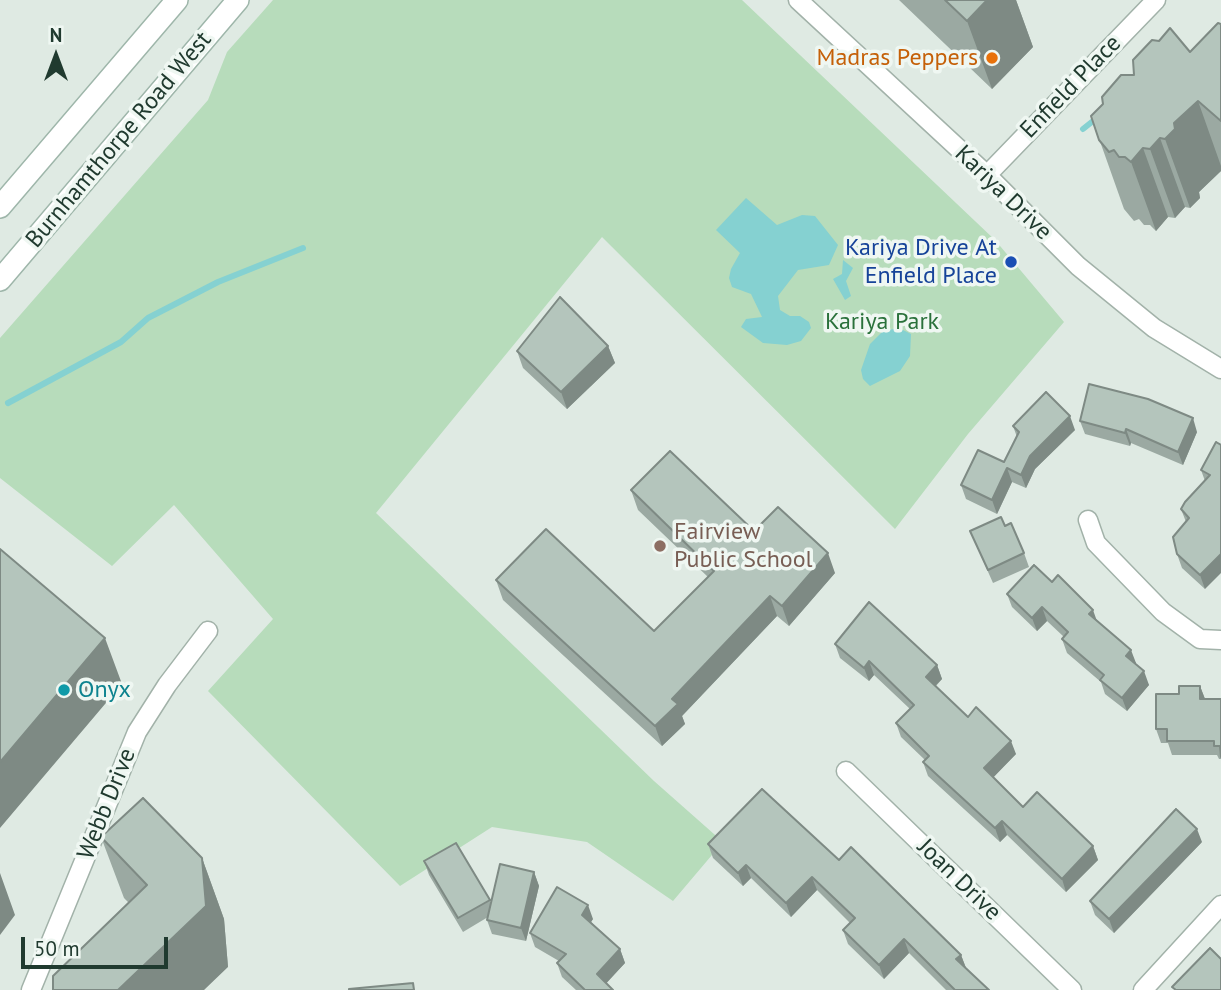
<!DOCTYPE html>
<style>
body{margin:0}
#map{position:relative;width:1221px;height:990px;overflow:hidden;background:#dfeae3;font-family:"PT Sans",sans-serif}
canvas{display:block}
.north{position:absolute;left:21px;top:21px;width:70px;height:70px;-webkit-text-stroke:5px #eff7f2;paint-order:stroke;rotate:0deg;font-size:19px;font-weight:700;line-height:28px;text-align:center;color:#203a2f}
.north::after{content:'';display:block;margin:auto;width:24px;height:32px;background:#203a2f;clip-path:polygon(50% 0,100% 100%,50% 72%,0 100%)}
.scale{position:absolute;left:21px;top:937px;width:147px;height:32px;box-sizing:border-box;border:4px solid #203a2f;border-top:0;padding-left:9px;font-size:21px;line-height:24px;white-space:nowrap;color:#203a2f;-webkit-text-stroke:5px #eff7f2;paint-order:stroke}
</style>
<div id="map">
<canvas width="1221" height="990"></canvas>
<div class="north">N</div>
<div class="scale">50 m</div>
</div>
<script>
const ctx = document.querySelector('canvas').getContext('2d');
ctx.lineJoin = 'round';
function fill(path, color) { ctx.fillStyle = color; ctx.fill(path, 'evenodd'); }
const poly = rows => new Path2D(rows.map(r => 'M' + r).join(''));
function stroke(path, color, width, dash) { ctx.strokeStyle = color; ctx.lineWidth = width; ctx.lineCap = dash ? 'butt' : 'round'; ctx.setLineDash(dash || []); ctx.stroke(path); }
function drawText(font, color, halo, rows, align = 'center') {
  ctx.font = font + ' "PT Sans",sans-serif'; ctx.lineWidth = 7; ctx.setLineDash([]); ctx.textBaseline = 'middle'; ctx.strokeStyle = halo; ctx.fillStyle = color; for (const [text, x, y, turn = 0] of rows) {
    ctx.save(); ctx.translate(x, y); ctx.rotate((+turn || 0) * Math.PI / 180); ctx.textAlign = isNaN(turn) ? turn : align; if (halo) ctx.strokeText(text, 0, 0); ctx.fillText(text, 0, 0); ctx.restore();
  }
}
fill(poly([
 [273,0,742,0,995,240,1064,322,968,434,895,529,602,237,376,513,654,781,723,842,673,901,587,842,492,827,400,886,208,691,273,619,174,505,112,566,0,478,0,338,208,100,227,52]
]), '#b7dcbb');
fill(poly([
 [746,198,777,225,802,215,815,216,838,245,829,265,798,270,778,296,780,310,790,316,800,316,809,322,811,328,801,341,787,345,763,343,741,327,746,319,762,317,751,294,732,287,729,278,731,269,740,253,716,230],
 [843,260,853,268,846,281,851,296,845,300,833,279,842,274],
 [899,328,911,334,910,356,900,371,870,386,863,379,861,370,870,344,883,331]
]), '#85d1d1');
stroke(poly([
 [1083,129,1098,117],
 [8,403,121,342,148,318,218,282,303,248]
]), '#85d1d1', 6);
const street = poly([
 [798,0,987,175,1078,266,1154,328,1221,369],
 [987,175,1156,0],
 [1088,520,1096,543,1163,612,1200,639,1221,640],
 [846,771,1072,990],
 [31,990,137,732,167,685,208,631],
 [1143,990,1221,905]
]);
const secondary = poly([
 [0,207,177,0],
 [0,280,238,0]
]);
stroke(street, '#a2b2a9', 21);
stroke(secondary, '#9eb6aa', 24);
stroke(street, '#fff', 18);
stroke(secondary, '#fff', 21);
fill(poly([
 [899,0,1016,0,1033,47,992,89],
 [1221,24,1221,171,1199,192,1200,198,1190,208,1185,207,1175,218,1168,217,1156,231,1150,225,1144,225,1139,219,1134,221,1124,209,1091,116,1134,75,1190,52],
 [608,346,615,363,567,409,523,368,517,351],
 [1080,421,1197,432,1183,465,1131,443,1130,446,1085,434],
 [1013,426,1075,430,1035,469,1026,488,1012,482,997,514,966,499,961,485,1004,462,1017,437],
 [1216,442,1205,589,1182,568,1177,554,1186,522,1181,509,1205,481,1201,470],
 [631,490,754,531,835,573,789,626,777,616,682,716,685,724,662,746,503,600,496,580,654,631,708,577,638,510],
 [1005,526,1024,553,1029,567,993,583,970,531],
 [1052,582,1097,621,1136,663,1136,664,1149,685,1127,711,1105,694,1101,682,1067,653,1062,639,1064,637,1047,621,1037,631,1012,607,1007,594],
 [835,644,937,665,942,679,936,686,968,717,1016,754,993,777,1023,807,1093,846,1098,860,1066,892,1007,835,1000,842,928,776,923,762,925,760,901,737,896,723,910,709,874,675,869,681,840,658],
 [1200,686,1205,699,1221,699,1221,759,1219,759,1217,755,1172,755,1168,743,1161,743,1156,729,1179,694],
 [101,837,202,858,224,919,228,967,129,903,124,898],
 [1202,842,1114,933,1095,915,1090,901],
 [708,844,839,860,961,955,966,968,989,990,946,990,909,953,884,979,848,944,843,930,850,923,817,890,791,917,751,878,743,886,713,858],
 [424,861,490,900,491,904,534,872,539,886,526,941,492,934,487,920,488,917,463,932,429,875],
 [593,919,591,922,620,949,625,963,606,983,613,990,576,990,562,977,557,963,559,961,535,947,530,933]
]), '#9ba9a2');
fill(poly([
 [987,0,1016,0,1033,47,992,89,967,21],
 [1198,101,1221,166,1221,171,1199,192,1200,198,1190,208,1165,139,1174,123],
 [1160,138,1185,207,1175,218,1150,149],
 [1143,148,1168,217,1156,231,1131,162],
 [608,346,615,363,567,409,561,392],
 [1070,416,1075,430,1035,469,1026,488,1021,475,1030,456],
 [1193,418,1197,432,1183,465,1178,452],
 [1126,429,1131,443,1130,446,1125,433],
 [1007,468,1012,482,997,514,992,500],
 [828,553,835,573,789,626,782,606],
 [1221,554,1221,573,1205,589,1200,575],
 [770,596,777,616,682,716,685,724,662,746,655,726,672,699],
 [1042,607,1047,621,1037,631,1032,618],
 [1093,610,1098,624,1089,614],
 [105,638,122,684,0,828,0,762],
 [1131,650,1136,663,1131,670,1126,656],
 [869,661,874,675,869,681,864,668],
 [937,665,942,679,931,690,926,677],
 [1144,671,1149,685,1127,711,1122,698],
 [1200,686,1205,699,1200,699],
 [1011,741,1016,754,989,782,984,768],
 [1002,821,1007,835,1000,842,995,828],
 [1197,829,1202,842,1114,933,1109,919],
 [1093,846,1098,860,1066,892,1062,879],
 [202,858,224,919,228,967,204,990,118,990],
 [746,865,751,878,743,886,738,873],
 [534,872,539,886,526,941,521,928],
 [0,873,15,915,0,935],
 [812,877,817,890,791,917,786,903],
 [588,905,593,919,587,928,582,915],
 [904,939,909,953,884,979,879,965],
 [620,949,625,963,602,988,597,974],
 [961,955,966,968,956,959]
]), '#7e8a84');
const building = poly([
 [945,0,987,0,967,21,945,0],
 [1218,23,1221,24,1221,121,1198,101,1174,123,1175,129,1165,139,1160,138,1150,149,1143,148,1131,162,1125,157,1119,157,1114,150,1109,152,1099,140,1091,116,1103,104,1102,97,1121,75,1134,75,1133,60,1152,40,1159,41,1170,28,1190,52,1218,23],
 [560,297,608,346,561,392,517,351,560,297],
 [1089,384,1148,399,1193,418,1178,452,1126,429,1125,433,1080,421,1089,384],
 [1046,392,1070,416,1030,456,1021,475,1007,468,992,500,961,485,978,450,1004,462,1019,432,1013,426,1046,392],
 [1216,442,1221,445,1221,554,1200,575,1177,554,1173,537,1189,518,1181,509,1185,502,1210,475,1201,470,1216,442],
 [670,451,754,531,778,507,828,553,782,606,770,596,672,699,678,704,655,726,496,580,546,529,654,631,714,571,631,490,670,451],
 [1001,517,1005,526,1011,523,1024,553,988,570,970,531,1001,517],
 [0,549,105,638,0,762,0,549],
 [1034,565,1052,582,1058,575,1093,610,1089,614,1131,650,1126,656,1144,671,1122,698,1100,680,1104,675,1062,639,1068,632,1042,607,1032,618,1007,594,1034,565],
 [869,602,937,665,926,677,968,717,976,707,1011,741,984,768,1023,807,1037,792,1093,846,1062,879,1002,821,995,828,923,762,929,756,896,723,914,705,869,661,864,668,835,644,869,602],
 [1179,686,1200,686,1200,699,1221,699,1221,757,1220,746,1214,746,1214,741,1167,741,1167,729,1156,729,1156,694,1179,694,1179,686],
 [762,789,839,860,851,847,961,955,956,959,989,990,955,990,904,939,879,965,843,930,855,918,812,877,786,903,746,865,738,873,708,844,762,789],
 [143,798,202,858,206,906,118,990,53,990,53,976,147,885,101,837,143,798],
 [1176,809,1197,829,1109,919,1090,901,1176,809],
 [456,843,490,900,458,918,424,861,456,843],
 [500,864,534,872,521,928,487,920,500,864],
 [557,887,588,905,582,915,620,949,597,974,613,990,585,990,557,963,566,954,530,933,557,887],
 [1210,948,1221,959,1221,990,1176,990,1172,987,1210,948],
 [413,983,414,990,349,990,349,989,413,983]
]);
fill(building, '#b4c5bc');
stroke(building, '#7e8a84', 2);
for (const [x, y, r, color] of [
 [992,58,7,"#e8710a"],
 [1011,262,7,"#1a4fb4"],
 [660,546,7,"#8d6e63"],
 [64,690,7,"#0f9aa8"]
]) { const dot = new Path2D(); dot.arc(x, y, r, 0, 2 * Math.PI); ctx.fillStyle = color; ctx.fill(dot); stroke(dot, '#eff7f2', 2.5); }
drawText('24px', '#c56008', '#eff7f2', [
 ["Madras Peppers",978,58]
], 'right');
drawText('24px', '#203a2f', '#eff7f2', [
 ["Enfield Place",1071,87,-46],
 ["Burnhamthorpe Road West",119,140,-50],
 ["Kariya Drive",1003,193,44],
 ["Webb Drive",107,804,-68],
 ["Joan Drive",959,880,44]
]);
drawText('24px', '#164399', '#eff7f2', [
 ["Kariya Drive At",997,248],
 ["Enfield Place",997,276]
], 'right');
drawText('24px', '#2a713b', '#eff7f2', [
 ["Kariya Park",882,322]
]);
drawText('24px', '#785e54', '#eff7f2', [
 ["Fairview",674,532],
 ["Public School",674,560]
], 'left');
drawText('24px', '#0d838f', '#eff7f2', [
 ["Onyx",78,690]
], 'left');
</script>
